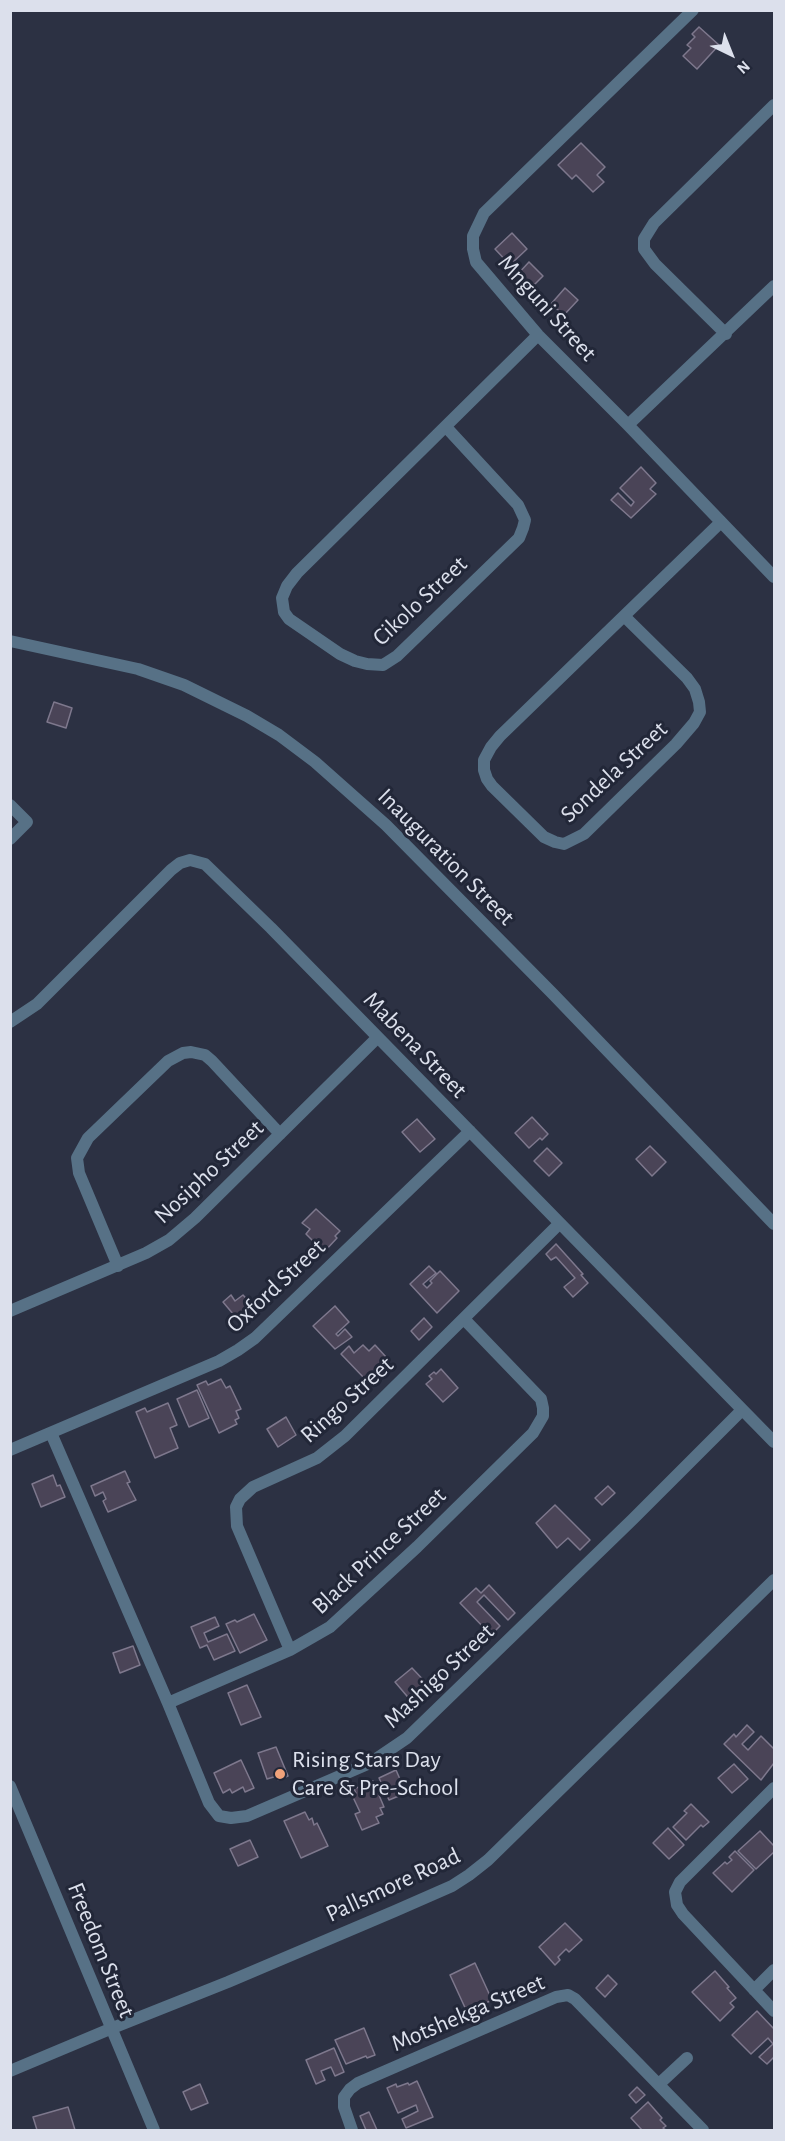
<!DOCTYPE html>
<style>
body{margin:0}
#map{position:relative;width:785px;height:2141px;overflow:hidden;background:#2c3143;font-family:"Alegreya Sans",sans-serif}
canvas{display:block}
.frame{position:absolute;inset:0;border:12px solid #dce0ec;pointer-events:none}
.north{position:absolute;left:701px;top:24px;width:60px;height:60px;-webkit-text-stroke:4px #222738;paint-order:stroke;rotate:137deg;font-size:16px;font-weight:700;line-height:24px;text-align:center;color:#dce0ec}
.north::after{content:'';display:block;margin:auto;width:21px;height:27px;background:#dce0ec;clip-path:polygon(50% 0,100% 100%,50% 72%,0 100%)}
</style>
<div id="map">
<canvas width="785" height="2141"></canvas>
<div class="frame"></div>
<div class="north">N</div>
</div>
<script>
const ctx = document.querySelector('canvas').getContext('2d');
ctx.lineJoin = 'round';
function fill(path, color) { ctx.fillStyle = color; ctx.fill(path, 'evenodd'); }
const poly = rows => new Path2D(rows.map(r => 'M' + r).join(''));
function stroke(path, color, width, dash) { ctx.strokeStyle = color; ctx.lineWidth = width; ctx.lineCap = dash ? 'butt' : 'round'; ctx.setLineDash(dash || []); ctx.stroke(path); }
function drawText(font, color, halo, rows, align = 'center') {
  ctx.font = font + ' "Alegreya Sans",sans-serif'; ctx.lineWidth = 6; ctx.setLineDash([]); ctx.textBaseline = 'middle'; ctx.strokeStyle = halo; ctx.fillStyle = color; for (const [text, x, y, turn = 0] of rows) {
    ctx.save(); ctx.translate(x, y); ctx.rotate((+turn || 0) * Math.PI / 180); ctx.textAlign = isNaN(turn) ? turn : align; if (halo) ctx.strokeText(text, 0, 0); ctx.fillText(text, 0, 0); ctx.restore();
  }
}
const building = poly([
 [699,27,719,45,697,69,683,56,691,48,687,45,695,37,692,34,699,27],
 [581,143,605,167,597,175,604,182,593,192,576,175,572,179,558,165,581,143],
 [512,233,527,249,510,265,495,249,512,233],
 [529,262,543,276,531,288,517,275,529,262],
 [565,288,578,300,564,315,551,304,565,288],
 [641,467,656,483,650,489,656,494,631,518,611,500,618,493,631,506,634,502,620,488,641,467],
 [54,702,72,708,66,728,47,722,54,702],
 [532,1117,548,1134,542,1140,540,1138,529,1148,515,1133,532,1117],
 [417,1119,435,1139,420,1152,402,1132,417,1119],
 [650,1146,666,1162,652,1176,636,1159,650,1146],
 [547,1148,562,1163,549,1176,534,1161,547,1148],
 [316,1209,340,1231,335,1236,337,1238,324,1252,306,1234,310,1229,302,1223,316,1209],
 [556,1244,583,1274,581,1275,588,1283,573,1297,564,1287,575,1278,556,1257,551,1260,546,1254,556,1244],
 [429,1266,436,1273,423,1284,427,1288,432,1283,430,1281,440,1271,459,1291,437,1313,410,1284,429,1266],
 [231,1295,235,1301,243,1295,252,1305,244,1311,247,1315,239,1321,223,1302,231,1295],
 [335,1306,349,1322,336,1334,338,1336,345,1329,352,1337,335,1349,313,1326,335,1306],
 [424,1318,432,1327,419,1340,411,1331,424,1318],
 [363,1345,369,1351,375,1345,387,1358,365,1379,341,1354,349,1346,354,1353,363,1345],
 [441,1369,458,1388,443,1402,426,1384,432,1379,429,1376,434,1372,436,1374,441,1369],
 [221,1379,226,1388,230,1386,241,1409,236,1411,239,1418,235,1420,237,1424,219,1433,197,1385,206,1381,208,1385,221,1379],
 [197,1390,209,1418,189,1427,177,1399,197,1390],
 [168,1403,177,1425,170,1428,178,1448,155,1458,136,1412,145,1408,147,1412,168,1403],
 [286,1417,296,1435,278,1447,267,1429,286,1417],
 [125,1471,130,1482,127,1483,136,1500,108,1512,103,1501,106,1499,103,1492,95,1496,91,1486,125,1471],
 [53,1475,57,1486,60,1485,65,1497,41,1507,32,1484,53,1475],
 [608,1486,615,1493,602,1505,595,1498,608,1486],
 [555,1505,590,1540,580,1550,568,1538,557,1548,536,1523,555,1505],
 [489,1585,515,1613,508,1620,484,1595,477,1602,500,1626,491,1635,460,1603,476,1588,481,1593,489,1585],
 [254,1614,267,1640,240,1653,226,1624,235,1620,237,1622,254,1614],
 [215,1617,219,1626,204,1633,208,1642,227,1634,235,1651,214,1660,207,1645,200,1648,191,1627,215,1617],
 [133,1646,140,1665,120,1673,113,1653,133,1646],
 [412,1668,430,1687,412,1702,395,1682,412,1668],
 [247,1685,261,1717,241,1725,228,1693,247,1685],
 [747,1725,754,1732,742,1744,748,1750,761,1736,774,1749,774,1763,761,1780,724,1744,734,1734,736,1737,747,1725],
 [276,1747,288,1776,278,1780,277,1776,267,1779,258,1753,276,1747],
 [241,1760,254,1788,245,1792,243,1787,232,1793,230,1789,223,1793,214,1773,241,1760],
 [734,1764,748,1779,732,1793,718,1778,734,1764],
 [396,1770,406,1793,389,1800,379,1778,396,1770],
 [373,1781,384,1807,380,1808,383,1814,376,1817,379,1823,362,1830,355,1814,360,1812,352,1795,356,1793,354,1789,373,1781],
 [691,1804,709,1822,703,1827,701,1825,686,1840,673,1827,687,1813,684,1811,691,1804],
 [305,1812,309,1820,312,1818,314,1825,317,1823,328,1846,301,1858,284,1821,305,1812],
 [668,1828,684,1845,669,1859,653,1843,668,1828],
 [760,1831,774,1846,774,1852,756,1869,738,1851,760,1831],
 [250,1840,258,1857,238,1866,230,1849,250,1840],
 [735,1851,754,1870,732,1892,713,1873,725,1862,727,1864,732,1860,729,1857,735,1851],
 [565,1923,582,1940,569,1952,566,1949,558,1957,560,1960,555,1965,539,1947,565,1923],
 [475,1963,492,2000,467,2012,450,1975,475,1963],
 [715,1971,729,1987,727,1988,736,1998,730,2003,734,2007,720,2021,692,1992,715,1971],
 [608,1975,617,1984,605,1997,596,1988,608,1975],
 [757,2011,774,2029,774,2057,767,2064,759,2057,773,2044,768,2038,751,2054,732,2035,757,2011],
 [364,2028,375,2055,367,2058,366,2056,346,2064,335,2040,364,2028],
 [334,2048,344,2072,335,2076,331,2067,321,2071,325,2080,316,2084,306,2060,334,2048],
 [417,2081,433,2117,406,2128,402,2119,418,2111,416,2105,398,2113,387,2088,396,2084,397,2087,408,2083,409,2085,417,2081],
 [200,2084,208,2103,191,2110,183,2092,200,2084],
 [637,2087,645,2095,636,2103,629,2095,637,2087],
 [648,2102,662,2118,660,2120,666,2126,663,2128,666,2130,642,2130,631,2118,648,2102],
 [68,2107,75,2130,37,2130,33,2117,68,2107],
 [369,2112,377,2130,366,2130,360,2116,369,2112]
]);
fill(building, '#4a4457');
stroke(building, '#7e788d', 1.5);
stroke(poly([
 [693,10,484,213,473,236,473,249,476,262,538,335,628,425,774,577],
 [726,334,655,264,644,249,644,239,654,223,774,105],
 [628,425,774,286],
 [446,427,518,505,525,520,523,528,519,538,397,656,383,665,367,664,355,661,340,654,289,619,284,612,282,598,287,586,297,573,538,335],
 [624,616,687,678,695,689,699,702,700,712,694,723,676,744,584,834,564,844,555,842,544,837,492,786,487,779,484,770,484,760,491,747,500,736,721,522],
 [10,805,27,822,10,839],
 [10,1022,37,1004,171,870,180,863,190,860,205,864,271,928,774,1442],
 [118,1266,79,1173,77,1158,88,1138,168,1061,183,1053,191,1052,205,1055,212,1061,280,1134],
 [10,1311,146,1253,169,1240,195,1218,377,1038],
 [51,1433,168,1703,209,1803,219,1816,231,1818,247,1816,370,1763,407,1738,633,1519,742,1410],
 [10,1450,219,1361,238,1350,255,1338,470,1131],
 [290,1650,237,1526,236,1507,240,1499,253,1487,317,1458,345,1436,559,1224],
 [168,1703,290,1650,330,1627,417,1547,533,1433,543,1416,543,1408,541,1399,464,1319],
 [774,1788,680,1882,675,1892,677,1905,683,1914,774,2011],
 [754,1990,774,1970],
 [10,2071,110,2029,228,1982,395,1911,452,1886,469,1875,488,1860,774,1580],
 [659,2084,687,2058],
 [352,2130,344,2107,344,2097,350,2089,358,2083,556,1997,568,1995,575,1999,703,2130]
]), '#577186', 12);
stroke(poly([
 [10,641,138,669,184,685,247,716,279,735,315,762,386,825,553,994,774,1224],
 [10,1786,154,2130]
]), '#577186', 12);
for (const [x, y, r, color] of [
 [280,1774,6,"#f0a27a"]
]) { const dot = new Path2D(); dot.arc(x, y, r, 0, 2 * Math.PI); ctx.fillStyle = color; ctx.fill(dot); stroke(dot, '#222738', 2); }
drawText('24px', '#dce0ec', '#222738', [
 ["Mnguni Street",547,308,48],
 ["Cikolo Street",420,601,-43],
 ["Sondela Street",614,772,-43],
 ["Inauguration Street",446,857,45],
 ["Mabena Street",415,1045,46],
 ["Nosipho Street",209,1172,-43],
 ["Oxford Street",276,1286,-43],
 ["Ringo Street",347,1400,-42],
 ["Black Prince Street",379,1551,-43],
 ["Mashigo Street",439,1676,-43],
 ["Pallsmore Road",393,1885,-25],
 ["Freedom Street",101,1950,68],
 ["Motshekga Street",468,2013,-23]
]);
drawText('24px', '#dce0ec', '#222738', [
 ["Rising Stars Day",292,1760],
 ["Care & Pre-School",292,1788]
], 'left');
</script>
